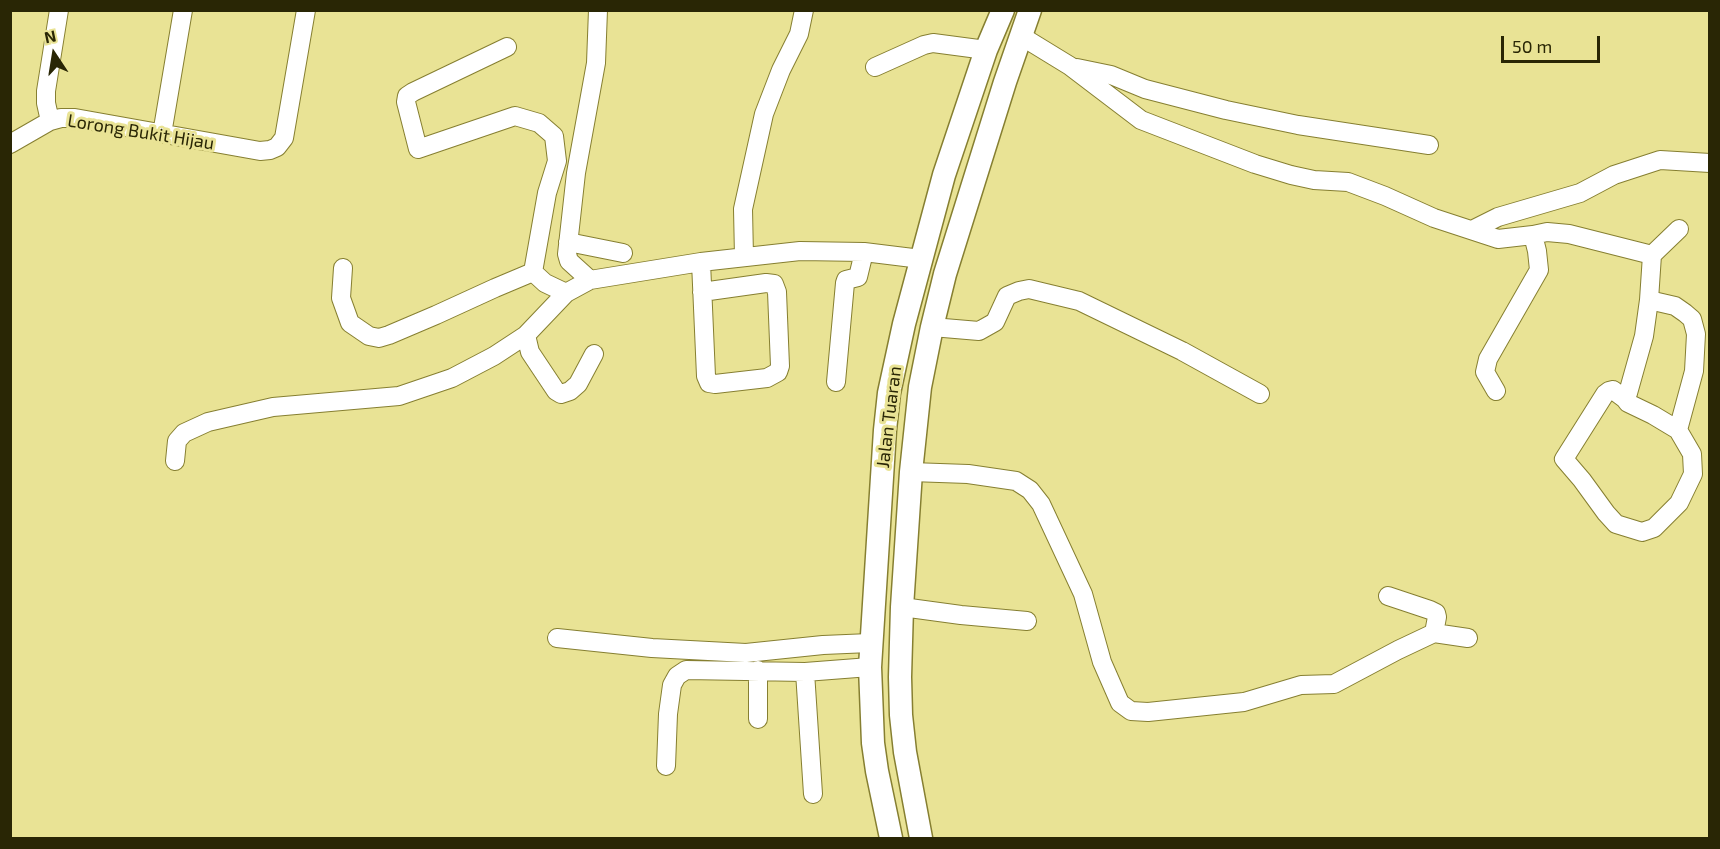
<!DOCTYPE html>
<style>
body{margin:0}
#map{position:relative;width:1720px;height:849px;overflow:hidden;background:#e9e395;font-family:"Exo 2",sans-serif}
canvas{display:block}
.frame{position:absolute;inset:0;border:12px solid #292605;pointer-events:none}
.north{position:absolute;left:24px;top:24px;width:60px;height:60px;-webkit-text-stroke:4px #e9e395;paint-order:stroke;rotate:348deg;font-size:16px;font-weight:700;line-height:24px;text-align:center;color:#292605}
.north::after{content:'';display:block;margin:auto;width:21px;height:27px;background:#292605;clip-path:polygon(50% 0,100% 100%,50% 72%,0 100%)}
.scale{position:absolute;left:1501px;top:36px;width:99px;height:27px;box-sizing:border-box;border:3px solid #292605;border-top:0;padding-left:8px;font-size:18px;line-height:21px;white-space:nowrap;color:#292605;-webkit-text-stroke:4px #e9e395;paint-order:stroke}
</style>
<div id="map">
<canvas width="1720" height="849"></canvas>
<div class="frame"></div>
<div class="north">N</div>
<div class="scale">50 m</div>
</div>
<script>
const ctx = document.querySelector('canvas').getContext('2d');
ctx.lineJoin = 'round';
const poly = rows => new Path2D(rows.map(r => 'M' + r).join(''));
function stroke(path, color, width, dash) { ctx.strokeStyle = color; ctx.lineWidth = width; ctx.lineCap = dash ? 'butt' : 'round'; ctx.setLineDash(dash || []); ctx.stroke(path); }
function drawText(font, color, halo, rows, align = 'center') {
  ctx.font = font + ' "Exo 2",sans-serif'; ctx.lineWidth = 6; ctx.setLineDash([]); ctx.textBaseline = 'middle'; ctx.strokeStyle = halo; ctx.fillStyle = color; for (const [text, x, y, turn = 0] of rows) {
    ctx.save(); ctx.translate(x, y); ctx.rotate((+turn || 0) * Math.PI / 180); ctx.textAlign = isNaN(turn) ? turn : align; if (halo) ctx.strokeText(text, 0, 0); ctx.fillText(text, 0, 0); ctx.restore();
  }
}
const minor = poly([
 [1021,36,1070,66,1141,120,1255,164,1291,175,1314,180,1348,182,1385,196,1434,218,1498,239,1533,235,1537,251,1539,270,1488,359,1485,372,1496,391],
 [507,47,413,92,407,96,406,102,418,149,515,116,539,123,554,136,557,161,547,193,533,272,545,283,566,293],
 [875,67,924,45,933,43,986,50],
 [1077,68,1111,75,1145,89,1226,110,1298,125,1429,145],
 [50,121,46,103,46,91,59,10],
 [162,134,183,10],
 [10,144,50,121,61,118,75,118,260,151,270,150,277,147,284,138,306,10],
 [1472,230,1498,217,1580,193,1614,175,1660,160,1710,163],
 [1533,235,1547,232,1569,234,1652,255,1679,229],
 [568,242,623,253],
 [744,257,743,209,764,114,781,70,799,34,804,10],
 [701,262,706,376,709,383,715,384,767,378,778,372,780,366,777,292,774,284,766,283,702,292],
 [343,268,341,298,350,323,369,336,379,338,389,335,436,315,495,288,533,272],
 [590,280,569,261,567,254,576,173,596,63,598,10],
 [1649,300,1675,306,1685,313,1692,319,1696,334,1694,371,1678,430],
 [932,327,979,331,995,322,1007,296,1019,291,1029,289,1079,301,1182,351,1260,394],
 [526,335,530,352,556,391,561,394,570,391,578,384,594,354],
 [836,382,845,283,846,280,858,277,864,252],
 [1613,390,1625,399,1628,403,1653,415,1678,430,1692,454,1693,474,1679,503,1654,528,1642,532,1616,524,1606,513,1582,480,1564,459,1605,394,1609,391,1613,390],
 [1625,399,1628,393,1644,336,1649,300,1652,255],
 [175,461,177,441,184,433,208,422,273,407,399,396,452,378,494,356,526,335,566,293,590,280,701,262,800,251,864,252,921,259],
 [911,472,968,474,1016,481,1030,490,1041,504,1083,594,1102,662,1120,703,1131,711,1148,712,1244,702,1301,685,1334,684,1398,650,1434,633,1468,638],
 [1388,596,1430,610,1436,613,1437,617,1434,633],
 [902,607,961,615,1027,621],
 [557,638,652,648,746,653,823,645,870,643],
 [758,670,758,719],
 [805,672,813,794],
 [666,766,668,714,672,685,677,676,686,670,805,672,870,667]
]);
const major = poly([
 [891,838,877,771,873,743,870,667,885,430,889,393,904,324,944,175,986,50,1003,10],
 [921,838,905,752,901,715,900,677,902,607,911,472,920,387,932,327,945,274,1005,82,1030,10]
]);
stroke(minor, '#867f31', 20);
stroke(major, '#867f31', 25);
stroke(minor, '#fff', 18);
stroke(major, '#fff', 22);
drawText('18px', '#292605', '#e9e395', [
 ["Lorong Bukit Hijau",141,132,9],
 ["Jalan Tuaran",889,417,-83]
]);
</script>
